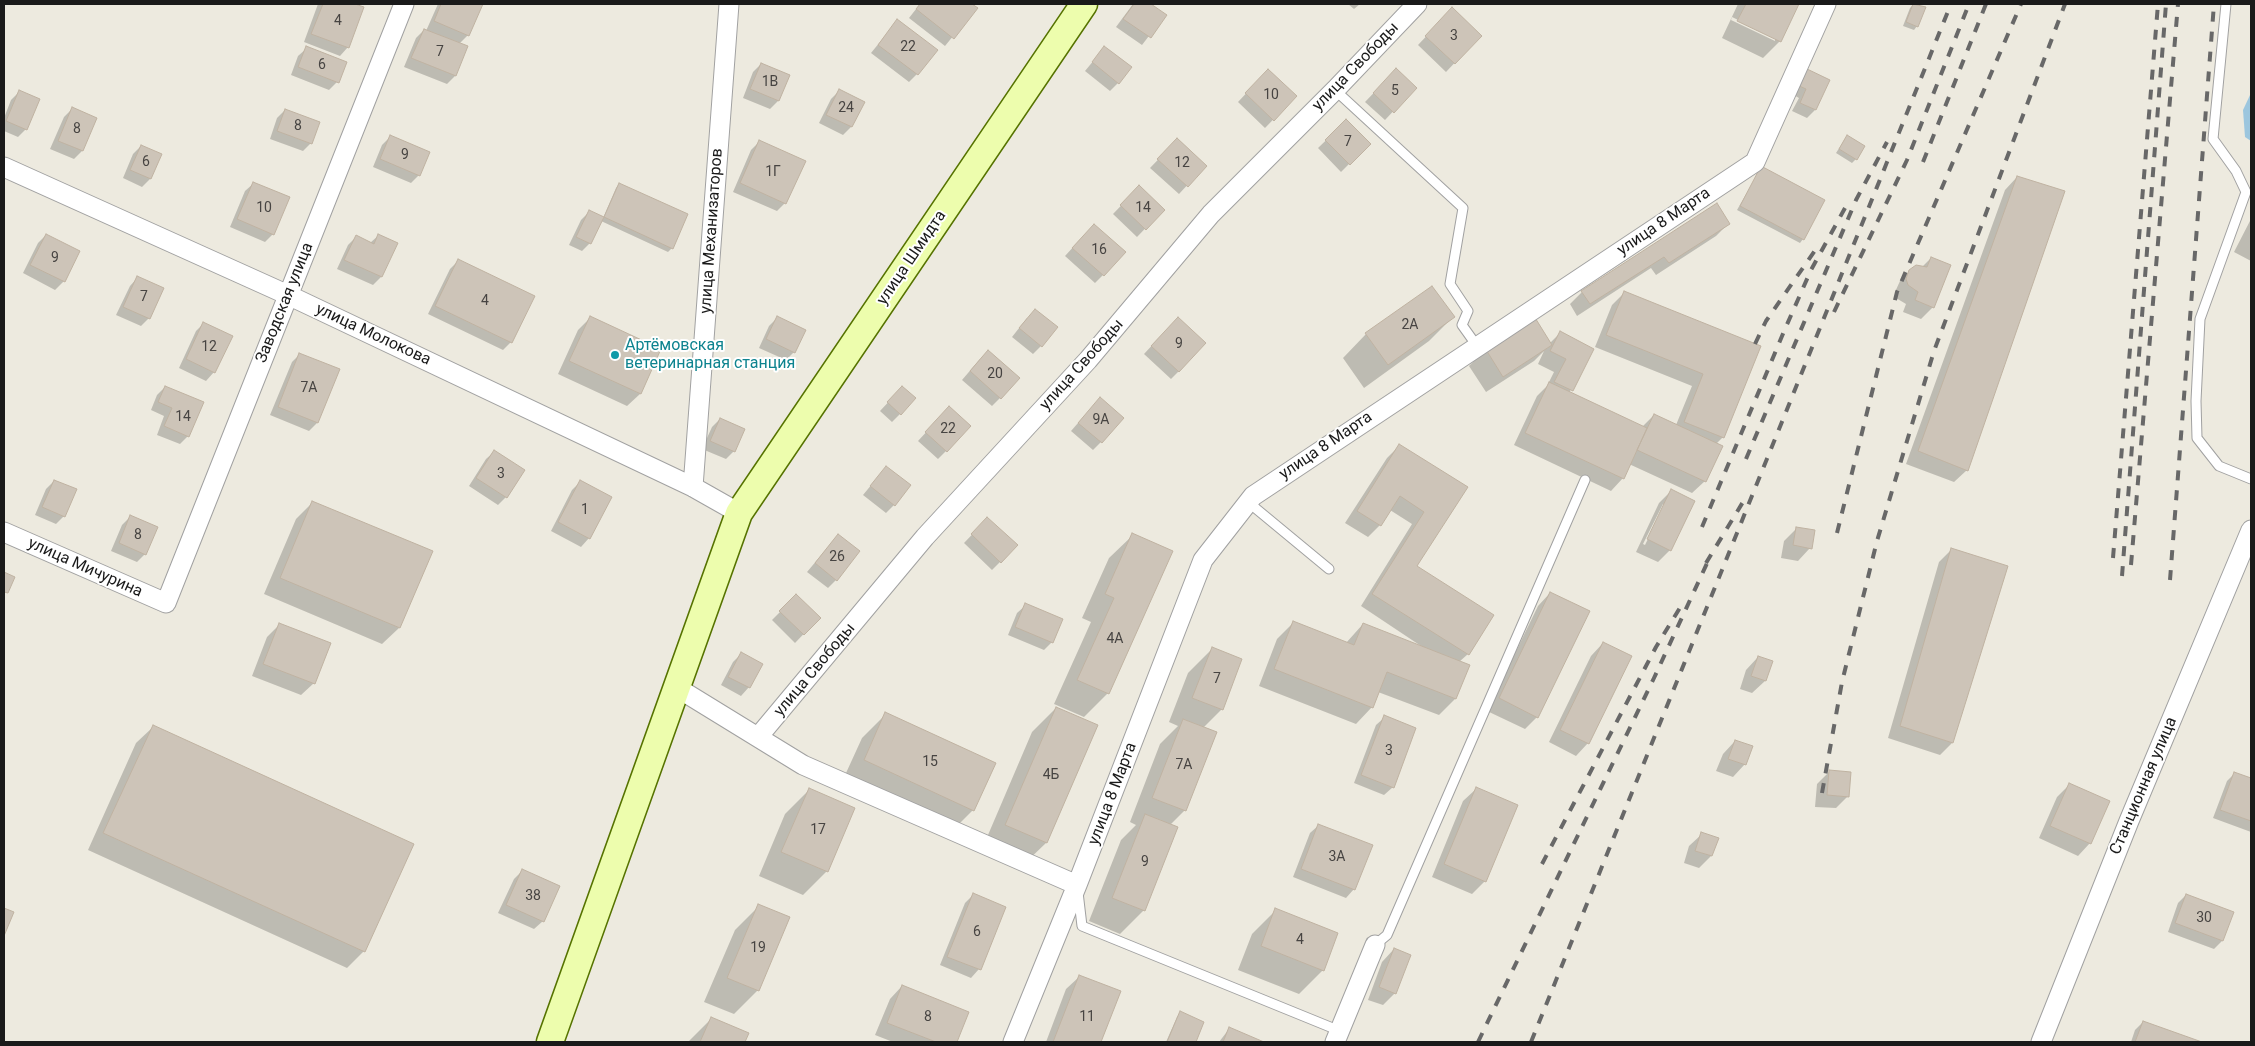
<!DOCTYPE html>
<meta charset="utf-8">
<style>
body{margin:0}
#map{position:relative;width:2255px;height:1046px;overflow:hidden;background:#edeadf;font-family:Roboto,sans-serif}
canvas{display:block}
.frame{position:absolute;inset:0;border:5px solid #1a1a1a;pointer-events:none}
</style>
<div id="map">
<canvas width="2255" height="1046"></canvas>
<div class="frame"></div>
</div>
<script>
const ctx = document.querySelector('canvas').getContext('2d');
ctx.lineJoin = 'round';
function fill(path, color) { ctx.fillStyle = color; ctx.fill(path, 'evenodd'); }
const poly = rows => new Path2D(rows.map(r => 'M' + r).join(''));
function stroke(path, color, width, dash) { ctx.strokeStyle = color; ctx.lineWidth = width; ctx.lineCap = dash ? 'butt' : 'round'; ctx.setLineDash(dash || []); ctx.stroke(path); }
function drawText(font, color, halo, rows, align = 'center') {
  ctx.font = font + ' Roboto,sans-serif'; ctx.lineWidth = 4; ctx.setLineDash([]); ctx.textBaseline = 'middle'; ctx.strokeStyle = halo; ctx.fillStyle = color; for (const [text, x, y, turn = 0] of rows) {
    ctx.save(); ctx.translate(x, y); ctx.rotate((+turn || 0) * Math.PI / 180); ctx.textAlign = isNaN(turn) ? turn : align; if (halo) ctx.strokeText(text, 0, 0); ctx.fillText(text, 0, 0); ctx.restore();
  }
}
fill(poly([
 [2251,93,2251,141,2245,137,2243,110]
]), '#9cc6de');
fill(poly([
 [318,4,352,4,363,8,348,47,340,56,304,42],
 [438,4,482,4,468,35,459,44,455,76,447,84,404,67,416,38,424,30,426,31],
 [920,4,970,4,976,8,945,46,909,18],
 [1133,4,1149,4,1165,15,1142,45,1116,27],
 [1348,4,1360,4,1354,9],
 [1738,4,1798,4,1780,41,1763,58,1722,38],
 [1732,17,1775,38,1775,41,1731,20],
 [1914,4,1924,8,1917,26,1914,30,1903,26,1910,8],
 [1452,9,1480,36,1446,72,1418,45],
 [897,21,917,74,909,82,871,53],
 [307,48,337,82,329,90,291,75,298,56],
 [1104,48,1118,83,1110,91,1085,71],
 [761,64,778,101,770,109,743,98,753,72],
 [1268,70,1296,96,1265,128,1238,102],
 [1388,78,1415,88,1385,120,1365,102],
 [1797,78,1828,81,1815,110,1807,118,1792,111,1799,98,1790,93],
 [839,91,863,102,851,127,843,135,819,123,831,99],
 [19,92,26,129,18,137,4,131,4,118,11,100],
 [72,109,95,119,82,151,74,159,50,149,64,117],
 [285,110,311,143,303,151,270,139,277,118],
 [1346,121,1369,144,1341,172,1318,148],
 [1847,136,1856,159,1852,163,1836,153],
 [390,137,419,175,411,183,373,167,382,145],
 [1177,140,1205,166,1179,194,1150,168],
 [759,142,785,203,777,211,733,192,751,150],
 [141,146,161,154,150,179,142,187,123,178,133,154],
 [1761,168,1803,239,1800,243,1737,210],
 [2017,177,1967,470,1954,482,1906,464,2005,190],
 [254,183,273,234,265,242,230,227,245,191],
 [619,184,672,248,668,252,601,221,590,243,582,251,569,245,581,220,589,212,603,218,616,188],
 [1139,187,1163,210,1137,237,1113,214],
 [2251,219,2251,261,2234,252],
 [1728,224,1716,236,1656,275,1651,268,1577,316,1570,304,1582,292],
 [1086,233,1103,275,1095,283,1065,256],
 [46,235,78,251,64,281,55,290,23,273,38,243],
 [379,235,396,243,381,277,373,285,337,269,348,245,356,237,370,243],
 [1931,258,1933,307,1921,319,1903,312,1906,304,1896,298,1895,292,1900,281,1913,268,1922,267],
 [458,261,511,342,503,350,428,314,450,269],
 [138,277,149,318,141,326,116,315,130,286],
 [1625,292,1760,347,1723,437,1716,444,1705,481,1692,493,1629,464,1623,478,1611,491,1514,445,1537,396,1547,386,1554,372,1538,364,1544,351,1534,361,1486,392,1469,366,1486,349,1550,343,1560,333,1592,349,1569,393,1642,427,1654,415,1676,425,1692,386,1595,347,1612,305],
 [1453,317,1429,341,1364,388,1343,358,1366,334],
 [590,318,660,349,640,394,627,406,558,374,578,330],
 [777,318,794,352,786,360,759,348,769,326],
 [1027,318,1041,346,1033,354,1012,337],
 [204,323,214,372,206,381,179,368,196,331],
 [1170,326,1179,371,1171,379,1144,354],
 [300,354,338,370,317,423,309,431,270,415,292,362],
 [980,359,1000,398,992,406,962,380],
 [165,387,188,436,180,444,157,435,164,416,151,410,157,395],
 [894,396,900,414,892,422,880,411],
 [1092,407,1101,442,1093,450,1071,431],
 [941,416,946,451,938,459,918,441],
 [720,419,734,451,726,459,702,449,712,427],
 [1399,446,1466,487,1416,567,1468,654,1459,662,1468,665,1455,699,1439,715,1378,692,1372,707,1356,724,1259,686,1277,639,1293,623,1346,643,1363,624,1424,648,1361,606,1412,524,1390,510,1380,525,1368,537,1345,523,1387,458],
 [495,451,506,497,498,505,469,486,486,459],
 [886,467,894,505,886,513,863,495],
 [54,481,64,516,56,524,35,515,46,489],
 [580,482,610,497,589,538,581,547,551,531,572,490],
 [1671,491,1670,550,1658,562,1636,552,1659,503],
 [1663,504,1665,504,1645,545,1643,544],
 [313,502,399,628,382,644,264,594,296,519],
 [130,517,145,554,137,562,111,551,122,525],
 [987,519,1016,546,992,570,964,543],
 [1797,528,1810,548,1798,561,1781,558,1784,541],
 [838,535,836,580,828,588,807,572],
 [1133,535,1108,693,1084,717,1054,704,1091,622,1082,618,1109,558],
 [1951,550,2007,567,1952,743,1940,755,1888,738,1939,562],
 [1550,593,1537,717,1525,729,1487,711,1538,606],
 [796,596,819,618,795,643,772,620],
 [1026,605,1052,642,1044,650,1008,635,1017,613],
 [279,625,314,683,301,695,252,676,267,637],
 [1603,643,1588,743,1576,756,1549,742,1591,656],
 [1212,649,1241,660,1221,710,1203,728,1185,810,1170,825,1144,910,1120,934,1089,921,1121,840,1136,825,1130,822,1160,744,1178,726,1169,722,1188,673],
 [741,654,749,687,741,696,721,685,733,662],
 [1758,657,1765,681,1752,693,1740,689,1746,670],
 [1056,708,1097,726,1046,843,1022,866,982,849,1032,732],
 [886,714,973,810,949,834,841,784,862,738],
 [1385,717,1393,787,1384,795,1354,783,1376,725],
 [153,727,412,845,364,951,347,968,88,850,136,743],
 [1735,741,1745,764,1733,777,1716,771,1723,754],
 [1829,772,1848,796,1836,808,1815,807,1817,784],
 [2235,773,2251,779,2251,832,2213,818,2227,781],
 [2069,785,2090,843,2078,856,2039,838,2057,797],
 [1476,789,1485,881,1472,894,1432,877,1463,801],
 [809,790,827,871,803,895,759,876,785,814],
 [1319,825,1354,889,1346,898,1293,877,1310,833],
 [1702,834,1711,856,1699,868,1684,863,1689,846],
 [522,871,543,921,534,929,498,913,514,879],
 [973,895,1005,907,979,969,971,978,940,965,965,903],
 [2186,895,2222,941,2214,949,2168,932,2178,903],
 [759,906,758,990,734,1014,704,1002,735,930],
 [1276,910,1323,970,1299,994,1238,970,1252,934],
 [1394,949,1395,993,1383,1005,1368,1000,1382,962],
 [1079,977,1119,992,1100,1042,1046,1042,1066,989],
 [902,986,967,1012,955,1042,893,1042,875,1035,890,999],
 [1180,1013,1203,1023,1194,1042,1166,1042,1177,1017],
 [711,1019,747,1034,743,1042,688,1042],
 [2143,1022,2199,1042,2131,1042,2135,1030],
 [1229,1029,1261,1042,1219,1042]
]), '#0003');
const building = poly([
 [323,4,355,4,364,7,349,48,311,34,323,4],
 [441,4,483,4,469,36,434,21,441,4],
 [920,4,972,4,978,8,954,39,916,9,920,4],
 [1134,4,1151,4,1167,15,1151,38,1123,19,1134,4],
 [1746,4,1799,4,1781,42,1737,21,1746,4],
 [1913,4,1926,7,1918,27,1906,22,1913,4],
 [1452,7,1482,36,1455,64,1425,36,1452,7],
 [897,19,938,50,918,75,878,45,897,19],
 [424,29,468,46,456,76,411,58,424,29],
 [306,46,347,62,339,83,298,67,306,46],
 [1104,46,1132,67,1119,84,1092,62,1104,46],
 [761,63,790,75,779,101,750,89,761,63],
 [1396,68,1417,88,1394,113,1373,93,1396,68],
 [1805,68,1830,80,1816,110,1800,103,1806,89,1797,85,1805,68],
 [1268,69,1297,96,1274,121,1245,93,1268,69],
 [839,89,865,102,852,127,826,115,839,89],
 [19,90,40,99,27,130,6,121,19,90],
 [72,107,97,118,83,151,58,141,72,107],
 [285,109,320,122,312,144,277,131,285,109],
 [1346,119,1371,144,1350,165,1325,140,1346,119],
 [390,135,430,152,420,176,380,159,390,135],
 [1847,135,1865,146,1857,160,1839,149,1847,135],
 [1177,138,1207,166,1188,187,1157,159,1177,138],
 [759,140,806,161,786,204,740,183,759,140],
 [141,145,162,154,151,179,130,170,141,145],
 [1761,166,1825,200,1804,240,1740,206,1761,166],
 [2017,176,2065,191,1968,471,1918,451,2017,176],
 [253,182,290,197,274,235,237,219,253,182],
 [619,183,688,214,673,249,604,217,619,183],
 [1139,185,1165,210,1146,230,1120,205,1139,185],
 [1717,203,1730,224,1669,263,1664,257,1590,304,1581,291,1717,203],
 [589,210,604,217,591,244,576,237,589,210],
 [1094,224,1126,252,1104,276,1072,248,1094,224],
 [46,234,80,251,65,282,30,265,46,234],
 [378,234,398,243,382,277,344,260,356,235,374,244,378,234],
 [1931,257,1951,265,1934,308,1915,300,1918,292,1908,285,1906,279,1909,270,1916,265,1927,267,1931,257],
 [458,259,535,296,512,343,435,306,458,259],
 [137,276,164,288,150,319,123,307,137,276],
 [1432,286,1455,317,1388,365,1365,333,1432,286],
 [1624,291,1761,346,1724,438,1684,422,1703,374,1606,335,1624,291],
 [1035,309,1058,327,1042,347,1019,328,1035,309],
 [590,316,661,349,641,394,569,361,590,316],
 [777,316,806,330,795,353,766,339,777,316],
 [1534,316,1552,345,1503,377,1485,348,1534,316],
 [1178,317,1206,343,1179,372,1151,346,1178,317],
 [203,322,233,336,215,373,186,359,203,322],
 [1560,331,1594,349,1573,391,1554,382,1566,359,1550,351,1560,331],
 [988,350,1020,378,1001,399,970,371,988,350],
 [299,353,340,369,318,423,278,407,299,353],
 [1549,382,1647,428,1624,479,1525,433,1549,382],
 [165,386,204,402,189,437,164,426,172,408,158,402,165,386],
 [902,386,916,398,901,415,887,402,902,386],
 [1100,397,1124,418,1102,443,1078,423,1100,397],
 [949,406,971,426,947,452,925,432,949,406],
 [1654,414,1723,446,1706,482,1637,450,1654,414],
 [720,418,745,429,735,452,710,441,720,418],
 [1399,444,1468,487,1417,566,1494,615,1469,655,1372,594,1424,512,1400,496,1381,526,1357,511,1399,444],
 [494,450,525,470,507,498,476,478,494,450],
 [886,466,911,485,895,506,870,486,886,466],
 [54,480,77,489,65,517,42,507,54,480],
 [580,480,612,497,590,539,558,522,580,480],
 [1671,489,1695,501,1671,551,1647,539,1671,489],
 [312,501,433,551,400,628,280,578,312,501],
 [130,515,158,527,146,555,119,543,130,515],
 [987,517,1018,545,1001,563,971,534,987,517],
 [1796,527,1815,530,1812,549,1793,545,1796,527],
 [1132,533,1173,551,1109,694,1077,680,1114,598,1105,594,1132,533],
 [838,534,860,551,837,581,815,563,838,534],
 [1951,548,2008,566,1953,743,1900,726,1951,548],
 [4,572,15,577,8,593,4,592,4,572],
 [1550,592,1590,611,1538,718,1499,698,1550,592],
 [796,594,821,618,804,635,779,611,796,594],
 [1025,603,1063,619,1053,643,1015,627,1025,603],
 [1293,621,1354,645,1363,623,1470,665,1456,699,1387,672,1373,708,1274,669,1293,621],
 [279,623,331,643,315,684,263,664,279,623],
 [1603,642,1632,656,1589,744,1560,730,1603,642],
 [1212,647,1242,659,1223,710,1192,698,1212,647],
 [741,652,763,664,750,688,728,677,741,652],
 [1758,656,1773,661,1766,681,1751,676,1758,656],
 [1056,707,1098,725,1047,843,1005,825,1056,707],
 [885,712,996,763,974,811,864,760,885,712],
 [1384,715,1416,728,1394,788,1361,775,1384,715],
 [1183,719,1217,732,1186,811,1152,798,1183,719],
 [153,725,414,844,365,952,103,833,153,725],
 [1735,740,1753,746,1746,765,1728,759,1735,740],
 [1829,770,1851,772,1849,797,1827,795,1829,770],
 [2234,772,2251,778,2251,821,2220,810,2234,772],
 [2069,783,2110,801,2091,844,2050,826,2069,783],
 [1476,787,1518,805,1486,882,1444,864,1476,787],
 [809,788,855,808,828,872,781,852,809,788],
 [1145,814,1178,827,1145,911,1112,898,1145,814],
 [1318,824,1373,845,1355,890,1301,869,1318,824],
 [1701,832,1719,838,1712,856,1695,851,1701,832],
 [522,869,560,886,544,922,506,905,522,869],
 [973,893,1006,907,981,970,947,957,973,893],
 [2186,894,2234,912,2223,941,2175,923,2186,894],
 [758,904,790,917,759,991,727,978,758,904],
 [4,908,14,912,4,936,4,908],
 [1275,908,1338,933,1324,971,1261,946,1275,908],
 [1394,948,1411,955,1396,994,1379,987,1394,948],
 [1079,975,1121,991,1101,1042,1053,1042,1079,975],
 [902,985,969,1012,957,1042,936,1042,887,1023,902,985],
 [1180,1011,1204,1022,1196,1042,1167,1042,1180,1011],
 [711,1017,749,1033,745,1042,700,1042,711,1017],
 [2143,1021,2202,1042,2135,1042,2143,1021],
 [1229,1027,1264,1042,1223,1042,1229,1027]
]);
fill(building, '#cdc4b8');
stroke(building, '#bfb2a1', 1);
const lane = poly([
 [2226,4,2213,139,2236,171,2246,192,2200,319,2196,401,2197,438,2219,466,2251,479],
 [1335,90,1463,208,1450,284,1468,311,1462,325,1477,346],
 [1248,502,1329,569],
 [1078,892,1082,926,1340,1031],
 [1375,945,1387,935,1585,480]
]);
const street = poly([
 [4,167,288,295,693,487,739,513],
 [693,487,729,4],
 [4,532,166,603,404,4],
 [676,687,803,765,1077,885],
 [758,737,925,537,1088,360,1211,214,1335,90,1417,4],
 [1013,1042,1077,885,1203,560,1253,496,1755,162,1826,4],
 [1335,1042,1375,945],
 [2041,1042,2129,821,2251,530]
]);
const secondary = poly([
 [550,1042,739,513,1084,4]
]);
stroke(lane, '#a1a1a1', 11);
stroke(street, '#a1a1a1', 21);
stroke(secondary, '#567300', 29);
stroke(lane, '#fff', 9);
stroke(street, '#fff', 19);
stroke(secondary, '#edfdad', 26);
stroke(poly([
 [1923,162,1986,4],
 [1834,312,1907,160,1969,4],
 [1755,344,1766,321,1816,249],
 [1746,459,1856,200,1887,142],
 [1702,527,1785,329,1811,270,1845,208],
 [1837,533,1897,292,2021,4],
 [2113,558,2158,4],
 [1706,563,1746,497],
 [2131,565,2178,4],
 [2122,576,2166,4],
 [2170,580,2214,4],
 [1822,793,1842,682,1877,541,1934,351,2065,4],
 [1542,864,1656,647,1681,606],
 [1478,1042,1654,678,1709,559],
 [1531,1042,1951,4]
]), '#686868', 4, [10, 10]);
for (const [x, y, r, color] of [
 [615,355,5,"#0f9aa8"]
]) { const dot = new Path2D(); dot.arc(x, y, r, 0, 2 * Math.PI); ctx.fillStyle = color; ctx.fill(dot); stroke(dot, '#fff', 2); }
drawText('14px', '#474442', null, [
 ["4",338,21],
 ["3",1454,36],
 ["22",908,47],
 ["7",440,52],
 ["6",322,65],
 ["1В",770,82],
 ["5",1395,91],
 ["10",1271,95],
 ["24",846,108],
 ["8",298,126],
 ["8",77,129],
 ["7",1348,142],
 ["9",405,155],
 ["6",146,162],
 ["12",1182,163],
 ["1Г",773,172],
 ["10",264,208],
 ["14",1143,208],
 ["16",1099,250],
 ["9",55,258],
 ["7",144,297],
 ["4",485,301],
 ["2А",1410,325],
 ["9",1179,344],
 ["12",209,347],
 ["20",995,374],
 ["7А",309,388],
 ["14",183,417],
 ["9А",1101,420],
 ["22",948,429],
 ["3",501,474],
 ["1",585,510],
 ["8",138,535],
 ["26",837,557],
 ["4А",1115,639],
 ["7",1217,679],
 ["3",1389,751],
 ["15",930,762],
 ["7А",1184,765],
 ["4Б",1051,775],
 ["17",818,830],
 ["3А",1337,857],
 ["9",1145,862],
 ["38",533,896],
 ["30",2204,918],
 ["6",977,932],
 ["4",1300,940],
 ["19",758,948],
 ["8",928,1017],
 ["11",1087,1017]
]);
drawText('16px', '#1a1a1a', '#fff', [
 ["улица Свободы",1356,67,-46],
 ["улица 8 Марта",1664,222,-34],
 ["улица Механизаторов",712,231,-86],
 ["улица Шмидта",912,258,-56],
 ["Заводская улица",285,303,-68],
 ["улица Молокова",373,335,25],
 ["улица Свободы",1082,365,-48],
 ["улица 8 Марта",1326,446,-34],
 ["улица Мичурина",85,568,24],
 ["улица Свободы",815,670,-50],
 ["Станционная улица",2144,786,-67],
 ["улица 8 Марта",1113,794,-69]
]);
drawText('16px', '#0d838f', '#fff', [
 ["Артёмовская",625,346],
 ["ветеринарная станция",625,364]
], 'left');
</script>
